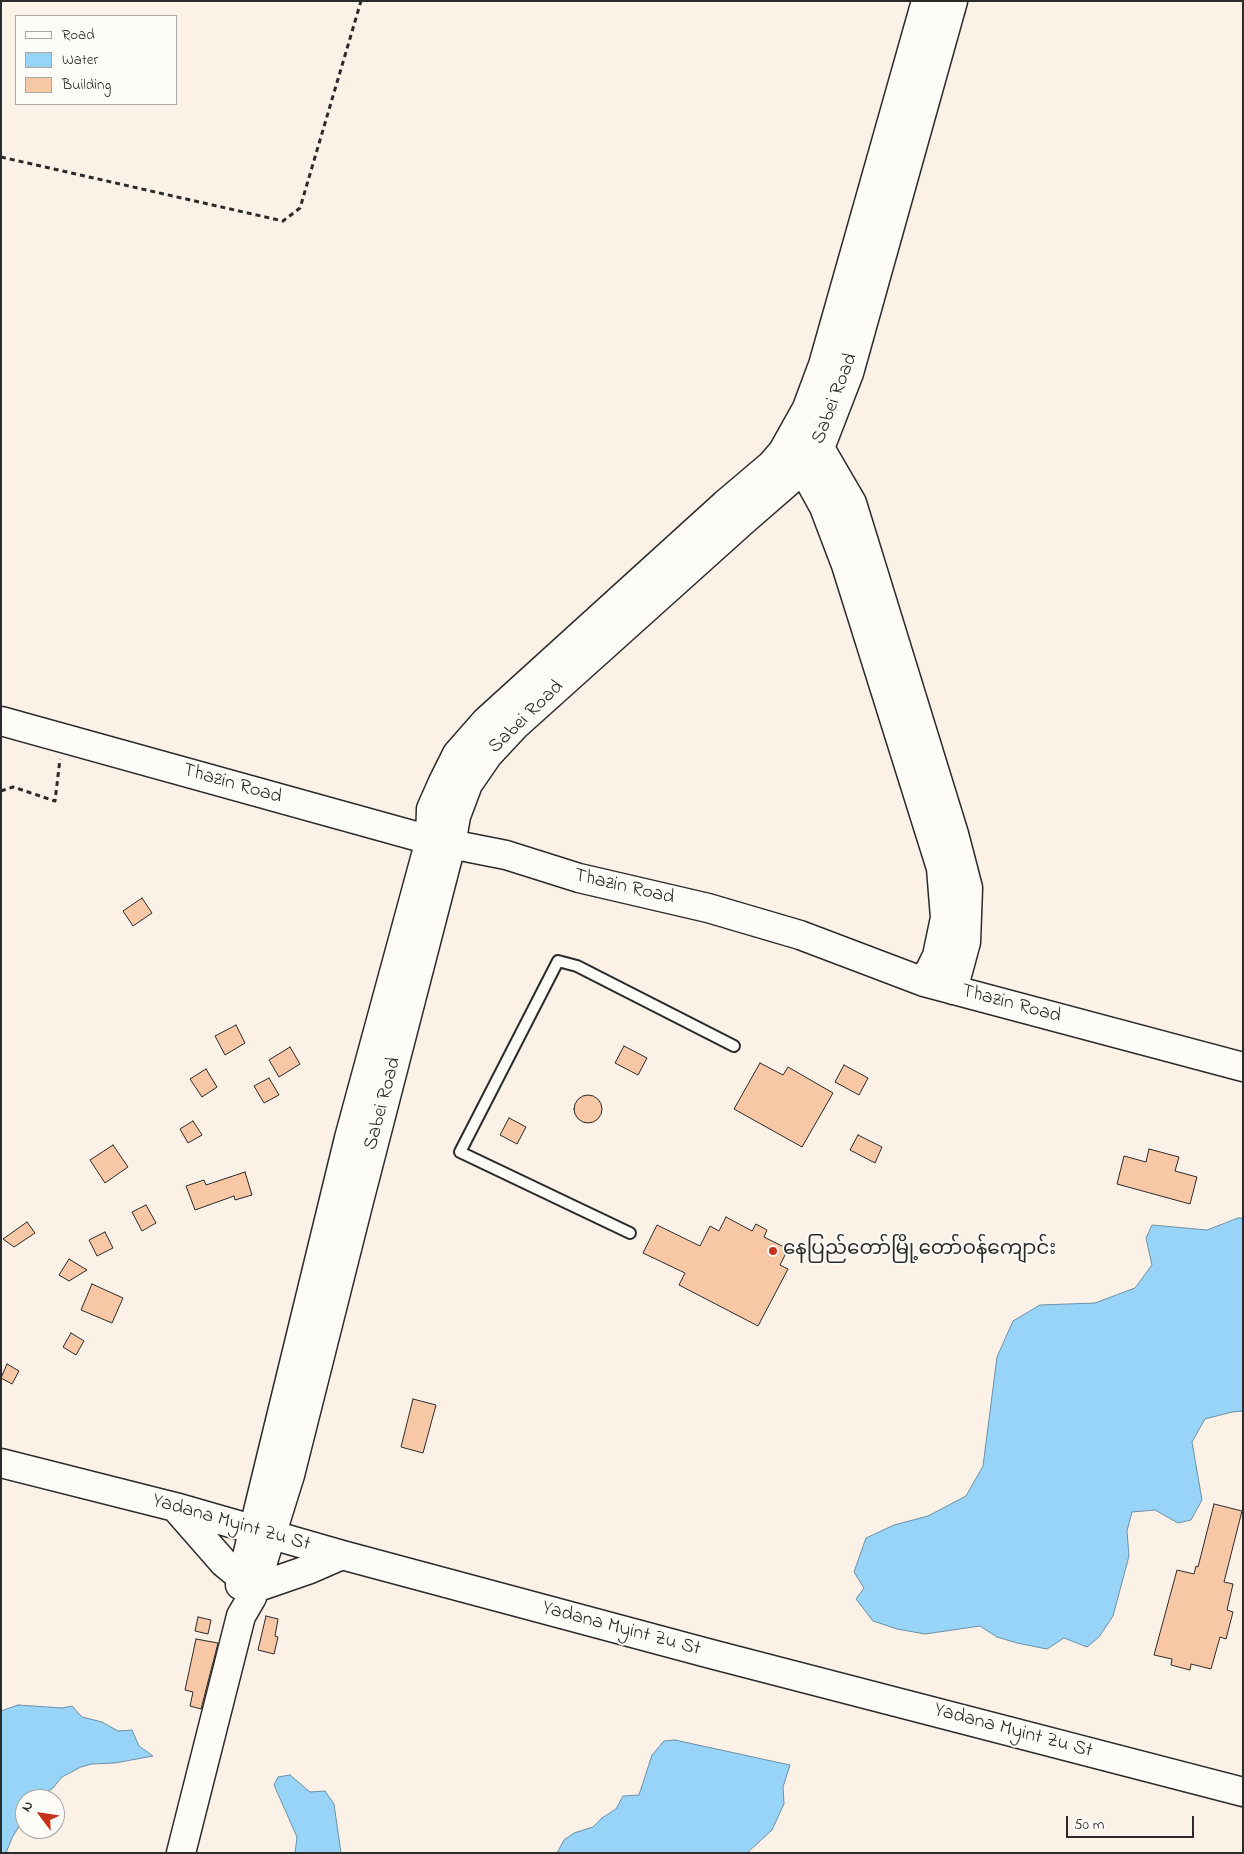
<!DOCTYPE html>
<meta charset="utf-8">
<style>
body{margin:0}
#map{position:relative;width:1244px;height:1854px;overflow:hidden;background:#fcf1e7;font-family:"Indie Flower",sans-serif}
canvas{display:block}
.frame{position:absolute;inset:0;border:2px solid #2b2b2b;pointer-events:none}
.legend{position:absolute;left:15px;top:15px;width:162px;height:90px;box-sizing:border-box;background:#fdfcf7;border:1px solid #a9a8a5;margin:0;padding:6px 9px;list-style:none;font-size:15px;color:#2b2b2b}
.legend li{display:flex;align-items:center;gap:10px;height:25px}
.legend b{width:25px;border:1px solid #a9a8a5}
.north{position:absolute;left:15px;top:1789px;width:50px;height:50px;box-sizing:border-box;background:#fdfcf7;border:1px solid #a9a8a5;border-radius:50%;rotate:301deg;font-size:14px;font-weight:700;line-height:20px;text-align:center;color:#2b2b2b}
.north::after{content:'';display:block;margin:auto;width:18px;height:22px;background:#c8321e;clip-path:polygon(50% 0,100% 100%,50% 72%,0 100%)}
.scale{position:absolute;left:1066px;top:1816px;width:128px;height:22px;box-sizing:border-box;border:2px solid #2b2b2b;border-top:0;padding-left:6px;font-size:15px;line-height:18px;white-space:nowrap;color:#2b2b2b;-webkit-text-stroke:4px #fdfcf7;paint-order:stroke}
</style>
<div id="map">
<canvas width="1244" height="1854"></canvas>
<div class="frame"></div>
<ul class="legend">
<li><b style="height:6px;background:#fdfcf7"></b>Road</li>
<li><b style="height:14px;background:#98d3f8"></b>Water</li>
<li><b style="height:14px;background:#f7c7a6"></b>Building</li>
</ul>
<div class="north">N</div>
<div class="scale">50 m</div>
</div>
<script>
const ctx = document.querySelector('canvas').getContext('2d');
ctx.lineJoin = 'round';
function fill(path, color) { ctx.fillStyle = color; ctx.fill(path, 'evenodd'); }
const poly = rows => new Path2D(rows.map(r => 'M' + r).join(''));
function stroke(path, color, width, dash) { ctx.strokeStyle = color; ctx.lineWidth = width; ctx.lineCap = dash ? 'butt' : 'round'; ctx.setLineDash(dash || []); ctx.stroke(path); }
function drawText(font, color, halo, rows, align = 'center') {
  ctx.font = font + ' "Indie Flower","Noto Sans Myanmar",sans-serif'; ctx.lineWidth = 4; ctx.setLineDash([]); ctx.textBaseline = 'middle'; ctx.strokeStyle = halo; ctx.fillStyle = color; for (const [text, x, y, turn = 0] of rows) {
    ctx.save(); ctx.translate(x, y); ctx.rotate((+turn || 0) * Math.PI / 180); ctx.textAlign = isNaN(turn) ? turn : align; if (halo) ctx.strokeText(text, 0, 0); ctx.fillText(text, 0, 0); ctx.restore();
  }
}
const water = poly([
 [1238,1218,1243,1218,1243,1411,1232,1412,1205,1419,1192,1442,1202,1500,1191,1520,1178,1523,1155,1510,1132,1512,1127,1531,1129,1556,1113,1616,1099,1637,1087,1647,1064,1638,1047,1649,1017,1643,997,1637,980,1626,925,1634,897,1629,873,1621,856,1599,864,1588,854,1572,866,1538,894,1525,928,1516,966,1496,983,1466,997,1357,1013,1321,1040,1305,1095,1303,1135,1288,1152,1265,1146,1238,1152,1225,1207,1230,1238,1218],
 [18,1705,62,1708,72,1706,82,1717,102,1722,118,1731,132,1730,139,1746,153,1756,115,1763,92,1764,81,1767,62,1777,52,1789,37,1796,35,1799,25,1799,25,1816,12,1838,6,1853,1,1853,1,1711,18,1705],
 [675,1740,790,1765,783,1787,784,1804,772,1830,747,1853,557,1853,564,1840,574,1833,593,1827,602,1818,616,1809,623,1796,639,1795,652,1755,664,1741,675,1740],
 [290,1775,310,1792,325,1791,334,1804,341,1853,295,1853,297,1837,274,1785,278,1777,290,1775]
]);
fill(water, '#98d3f8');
stroke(water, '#6c90a6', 1);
const building = poly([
 [142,898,152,913,133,926,123,911,142,898],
 [236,1025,245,1043,225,1055,215,1036,236,1025],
 [624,1046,647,1058,638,1075,615,1063,624,1046],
 [290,1047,300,1064,279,1077,269,1060,290,1047],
 [760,1063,783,1075,788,1067,833,1093,802,1147,734,1109,760,1063],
 [844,1065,868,1078,859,1095,835,1082,844,1065],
 [206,1069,217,1087,202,1097,190,1079,206,1069],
 [269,1078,279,1095,264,1103,254,1086,269,1078],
 '574 1109a14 14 0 1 1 28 0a14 14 0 1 1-28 0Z',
 [509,1118,526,1127,517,1144,500,1135,509,1118],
 [193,1121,202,1135,188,1143,180,1129,193,1121],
 [858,1135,882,1147,875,1163,850,1150,858,1135],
 [113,1145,128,1167,105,1183,90,1160,113,1145],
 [1149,1149,1179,1157,1175,1171,1197,1177,1190,1204,1117,1184,1124,1156,1146,1162,1149,1149],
 [245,1172,252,1195,235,1200,234,1196,195,1210,186,1186,204,1180,206,1185,245,1172],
 [146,1205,156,1223,142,1231,132,1212,146,1205],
 [726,1217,752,1231,756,1224,767,1230,764,1237,788,1249,780,1265,788,1269,758,1326,679,1285,685,1273,643,1253,657,1225,700,1246,710,1226,719,1231,726,1217],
 [27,1222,35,1233,14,1247,3,1239,27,1222],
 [105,1232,113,1248,97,1256,89,1240,105,1232],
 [69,1259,87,1270,69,1281,59,1275,69,1259],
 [92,1284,123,1298,112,1323,81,1310,92,1284],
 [71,1333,84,1341,76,1355,63,1347,71,1333],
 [7,1364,19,1371,12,1384,1,1378,7,1364],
 [413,1399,436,1405,423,1453,401,1447,413,1399],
 [1214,1504,1242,1511,1224,1582,1233,1584,1227,1610,1233,1612,1226,1639,1220,1637,1211,1669,1191,1664,1190,1670,1171,1665,1172,1659,1154,1655,1177,1570,1194,1574,1196,1566,1198,1567,1214,1504],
 [266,1616,278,1619,275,1636,278,1637,274,1654,258,1650,266,1616],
 [198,1617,211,1620,208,1634,195,1631,198,1617],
 [196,1639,218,1643,201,1709,190,1706,193,1692,185,1690,196,1639]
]);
fill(building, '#f7c7a6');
stroke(building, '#2b2b2b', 1);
const lane = poly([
 [630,1233,460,1152,558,961,577,966,734,1046]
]);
const secondary = poly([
 [808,437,820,448,852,503,954,834,968,888,966,942,953,990],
 [790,457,803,469,824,507,846,565,941,868,945,918,937,956,924,982],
 [1,721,430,840,506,855,579,878,708,908,800,935,924,982,1243,1067],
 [1,1463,175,1507,342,1555,711,1654,1243,1792],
 [175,1507,224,1563,241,1577],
 [240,1585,349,1138,430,840,431,809,443,782,457,754,486,721,725,504,771,465,783,451,807,408,823,365,926,1],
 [255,1588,310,1569,342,1555],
 [181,1853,241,1616,252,1597,290,1475,358,1205,451,845,456,816,468,784,488,755,516,725,742,522,803,469,820,448,849,373,953,1]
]);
stroke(lane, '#2b2b2b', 14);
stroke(secondary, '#2b2b2b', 31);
stroke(poly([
 [1,157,283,221,300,208,361,1],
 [1,791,13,787,55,801,60,759]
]), '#2b2b2b', 3, [5, 4]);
stroke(lane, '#fdfcf7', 10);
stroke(secondary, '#fdfcf7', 28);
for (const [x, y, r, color] of [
 [773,1251,5,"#c8321e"]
]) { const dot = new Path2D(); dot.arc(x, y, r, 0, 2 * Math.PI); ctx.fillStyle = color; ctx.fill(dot); stroke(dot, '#fdfcf7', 2); }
drawText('20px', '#2b2b2b', '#fdfcf7', [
 ["Sabei Road",836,399,-69],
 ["Sabei Road",527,718,-44],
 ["Thazin Road",232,785,16],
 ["Thazin Road",624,888,13],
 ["Thazin Road",1011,1005,15],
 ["Sabei Road",384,1104,-75],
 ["Yadana Myint Zu St",231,1524,16],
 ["Yadana Myint Zu St",621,1630,15],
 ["Yadana Myint Zu St",1013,1732,15]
]);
drawText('20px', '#2b2b2b', '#fdfcf7', [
 ["နေပြည်တော်မြို့တော်ဝန်ကျောင်း",783,1251]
], 'left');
</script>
